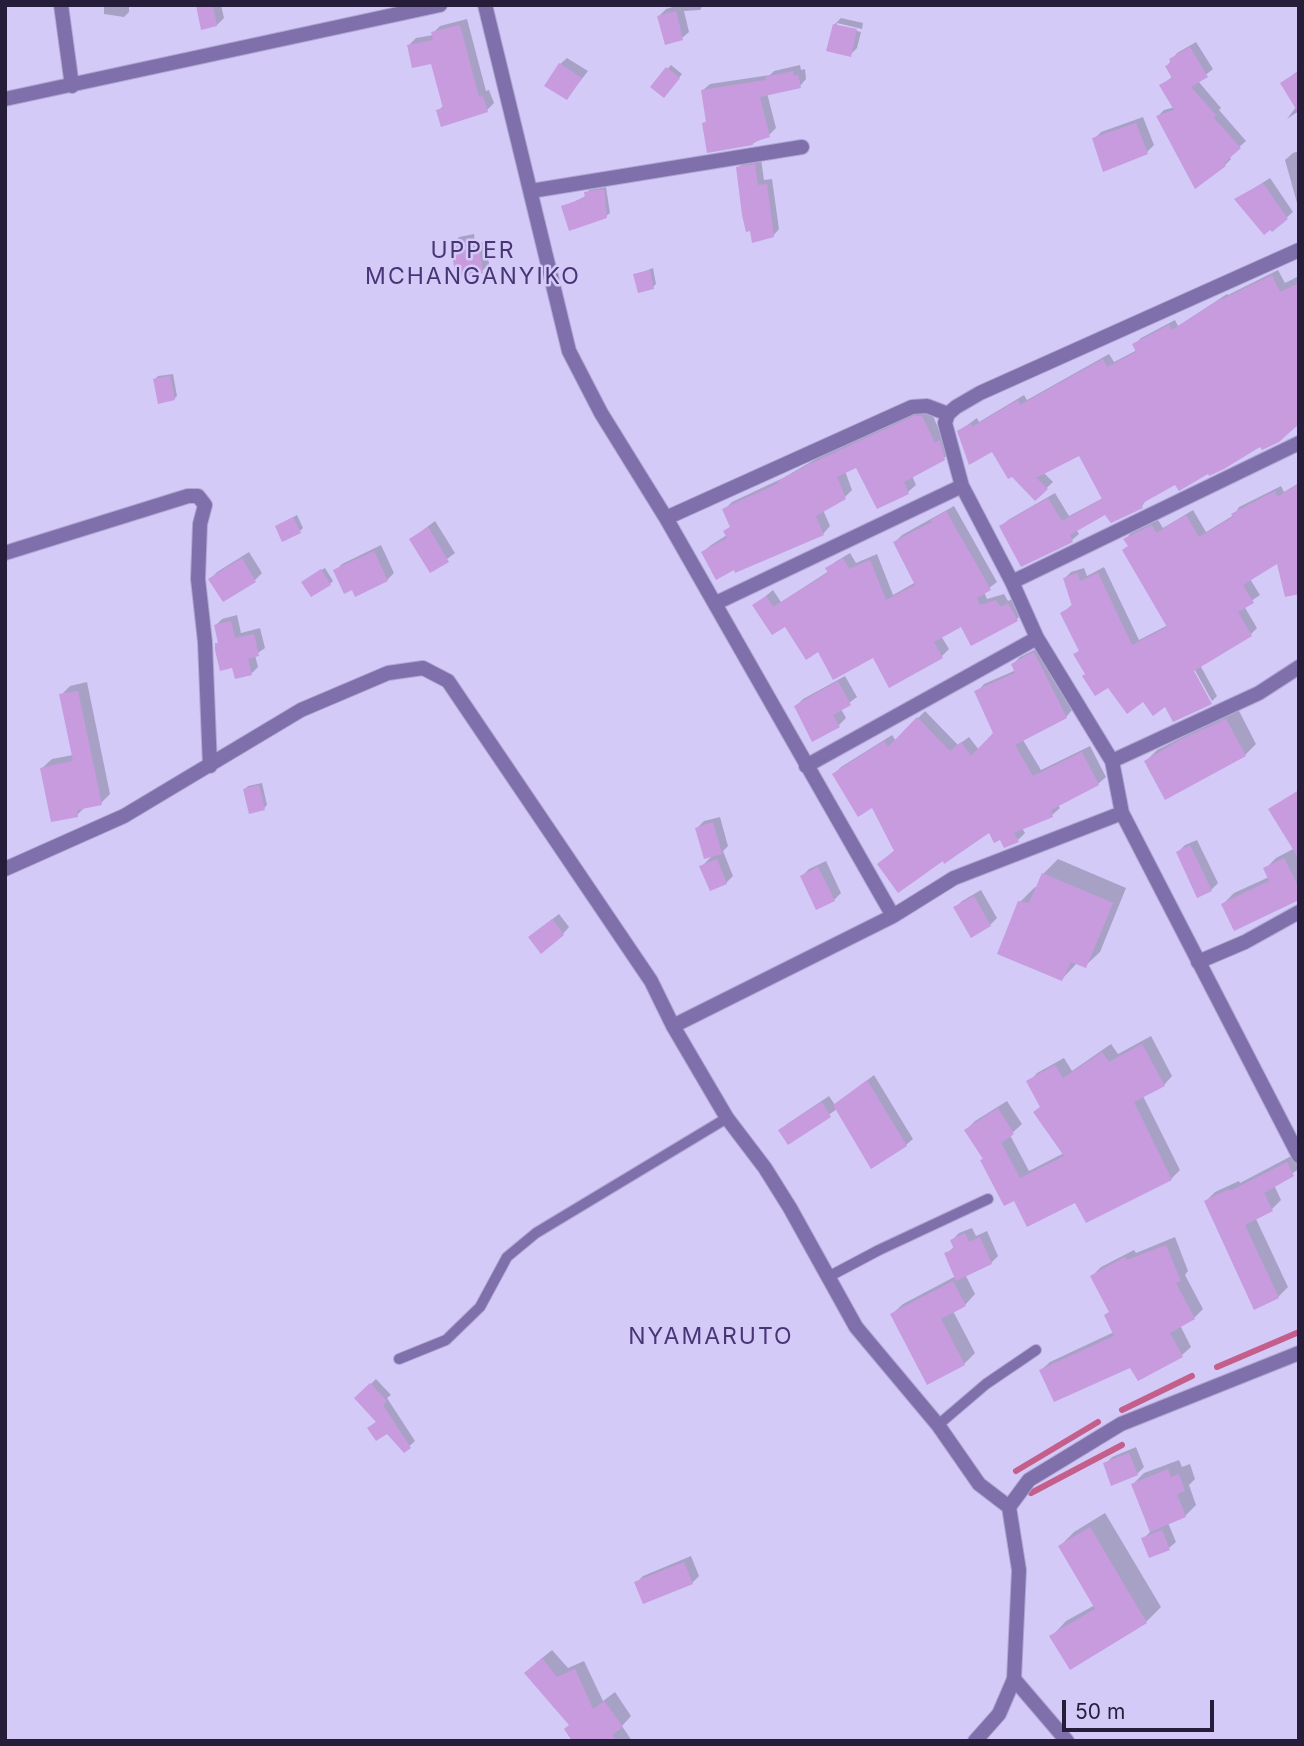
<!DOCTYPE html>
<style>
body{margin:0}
#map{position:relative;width:1304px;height:1746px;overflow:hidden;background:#d3caf8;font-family:Inter,sans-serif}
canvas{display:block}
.frame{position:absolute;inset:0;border:7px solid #251d3a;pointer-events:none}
.scale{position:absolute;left:1062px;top:1700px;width:152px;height:32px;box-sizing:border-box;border:4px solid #251d3a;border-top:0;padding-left:9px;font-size:21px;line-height:24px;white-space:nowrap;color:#251d3a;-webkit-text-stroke:5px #d3caf8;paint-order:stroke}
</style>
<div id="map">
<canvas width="1304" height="1746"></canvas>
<div class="frame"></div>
<div class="scale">50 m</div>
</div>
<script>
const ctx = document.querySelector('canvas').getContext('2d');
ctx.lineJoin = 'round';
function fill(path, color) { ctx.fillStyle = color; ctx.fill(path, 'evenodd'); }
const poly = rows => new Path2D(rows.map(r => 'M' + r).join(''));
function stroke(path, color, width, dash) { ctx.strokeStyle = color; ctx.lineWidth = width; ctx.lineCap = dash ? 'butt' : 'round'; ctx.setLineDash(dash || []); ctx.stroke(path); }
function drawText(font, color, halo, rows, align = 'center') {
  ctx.font = font + ' Inter,sans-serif'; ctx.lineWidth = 5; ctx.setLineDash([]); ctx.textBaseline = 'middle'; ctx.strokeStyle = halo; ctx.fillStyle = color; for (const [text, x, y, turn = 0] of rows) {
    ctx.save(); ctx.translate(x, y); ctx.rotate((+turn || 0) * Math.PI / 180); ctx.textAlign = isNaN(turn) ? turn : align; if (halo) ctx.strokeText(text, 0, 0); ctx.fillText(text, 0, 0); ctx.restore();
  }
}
fill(poly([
 [104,5,129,5,129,12,124,17,104,14],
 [198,5,221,5,224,18,217,25],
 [679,5,703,5,700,10,684,11,689,32,682,38,659,16,666,9],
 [841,18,863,23,862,29,837,23,837,26,861,32,857,48,850,55,834,25],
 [467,19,486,91,489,90,494,103,487,110,438,111,444,105,432,62,409,45,416,38,433,35,433,33,440,26],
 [1196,42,1213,69,1198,81,1221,108,1219,110,1246,141,1229,156,1231,159,1225,165,1158,116,1164,110,1175,107,1162,85,1173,76,1167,66,1177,53],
 [567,58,588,71,567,98,560,64],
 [671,65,682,74,667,93,653,86],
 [800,65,801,70,805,69,806,79,800,86,767,93,776,128,769,135,752,144,704,123,708,120,703,90,710,84,770,75,774,71],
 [1299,70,1299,111,1287,119,1296,107,1282,83],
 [1143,117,1154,145,1147,152,1094,139,1101,132],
 [1299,151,1299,210,1285,160,1293,153],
 [761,159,764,180,772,179,779,229,773,236,738,168,744,162],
 [1270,178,1293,212,1272,230,1237,199],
 [606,187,610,213,606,216,563,207,586,196,589,190],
 [474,234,475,243,485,242,489,264,482,271,452,244,459,237],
 [653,268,656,284,653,287,635,275],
 [1278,270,1285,283,1299,276,1299,421,1261,445,1208,472,1176,483,1147,499,1142,506,1106,513,1076,529,1079,534,1072,540,1022,565,1001,527,1008,520,1055,493,1069,516,1103,498,1079,453,1043,472,1053,482,1035,499,993,449,959,431,977,418,979,422,1024,395,1027,400,1109,354,1114,362,1137,350,1134,345,1141,338,1175,320,1178,326,1227,294,1228,295],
 [173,374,177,396,174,399,155,379,158,376],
 [930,409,942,437,952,451,944,458,912,476,916,485,908,492,877,507,856,466,845,471,852,490,844,498,823,510,830,526,823,534,703,552,711,545,727,535,725,531,731,526,724,510,732,502,783,478,821,456,923,410],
 [1299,483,1299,592,1278,561,1250,579,1260,595,1244,606,1257,628,1251,634,1200,665,1217,696,1212,701,1191,663,1166,704,1143,700,1086,674,1076,654,1080,649,1062,613,1073,604,1065,578,1071,572,1084,568,1087,576,1104,567,1139,640,1168,625,1125,539,1131,533,1158,520,1163,528,1193,510,1206,532,1234,515,1239,507,1281,486,1284,492],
 [954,506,997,582,984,592,987,599,1004,594,1008,601,1016,597,1024,612,1017,619,972,643,962,625,941,636,949,649,942,656,873,655,818,650,786,625,755,605,773,590,781,602,829,571,828,569,835,562,850,553,856,563,877,554,893,595,916,582,895,542,902,535],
 [297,515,303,528,300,531,277,526],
 [435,521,455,553,431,571,411,539],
 [381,545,394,573,387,580,335,571,342,564],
 [249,552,262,573,255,580,210,579,217,572],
 [325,568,333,581,330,584,306,579],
 [237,615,241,633,260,628,265,648,255,655,258,667,252,673,234,666,216,644,220,641,216,625,222,619],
 [1042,646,1073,709,1066,717,1023,740,1041,770,1090,746,1106,777,1098,784,1058,805,1060,808,1052,815,1022,828,1025,833,1018,840,1000,838,989,831,943,859,879,864,895,850,872,805,834,774,841,767,892,735,896,741,925,711,958,745,969,737,979,750,995,733,977,692,984,684,1016,670,1013,664,1020,657],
 [845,676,857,697,841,709,846,718,839,725,813,740,796,706,803,699],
 [87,682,110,794,101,803,86,806,77,815,42,768,52,759,73,755,61,695,70,686],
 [1238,709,1256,744,1245,755,1146,761,1157,750],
 [262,783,267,805,264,808,245,789,248,786],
 [720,817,728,846,723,851,733,876,726,883,702,866,713,855,697,828,704,821],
 [1197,840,1218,883,1211,890,1178,852,1185,845],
 [1295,848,1299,856,1299,898,1223,904,1234,893,1269,877,1265,869,1276,858],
 [1058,859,1126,888,1100,952,1085,966,1077,963,1062,979,1020,902,1035,887,1037,888,1043,874],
 [826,861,841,893,834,900,802,876,809,869],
 [981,890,997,918,990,925,955,908,962,901],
 [559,914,569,927,563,934,537,931],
 [1151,1036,1172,1076,1164,1085,1143,1096,1180,1170,1171,1179,1076,1200,1015,1198,966,1130,975,1121,1007,1101,1022,1124,1010,1135,1029,1171,1064,1153,1029,1082,1037,1073,1064,1058,1072,1071,1111,1044,1118,1054],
 [874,1075,913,1139,906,1145,872,1166,837,1109,788,1143,780,1131,787,1124,829,1096,835,1105],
 [1297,1153,1299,1169,1274,1185,1281,1200,1272,1209,1256,1219,1288,1287,1278,1297,1206,1201,1215,1192,1239,1181,1240,1183],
 [972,1228,976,1236,987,1231,998,1256,991,1263,965,1274,975,1294,965,1305,953,1311,975,1353,964,1364,892,1314,903,1304,956,1276,946,1254,955,1246,952,1240,959,1233],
 [1175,1237,1188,1271,1185,1275,1203,1309,1194,1318,1180,1325,1191,1347,1182,1355,1131,1365,1041,1370,1050,1362,1114,1332,1111,1311,1092,1276,1101,1267,1134,1250,1136,1253],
 [376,1379,391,1395,387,1398,415,1441,404,1451,387,1432,369,1428,377,1421,356,1398],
 [1136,1447,1144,1467,1137,1474,1105,1464,1112,1457],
 [1179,1460,1182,1467,1190,1464,1195,1479,1189,1485,1196,1505,1185,1516,1168,1523,1176,1542,1169,1548,1143,1539,1150,1532,1133,1484,1144,1473],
 [1105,1513,1161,1607,1146,1622,1052,1636,1066,1621,1095,1605,1060,1546,1074,1532],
 [691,1556,699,1576,692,1583,636,1583,643,1576],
 [552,1650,568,1668,584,1661,603,1701,615,1692,631,1716,622,1726,632,1741,574,1741,570,1725,536,1663]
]), '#0003');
stroke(poly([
 [1217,1367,1299,1332],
 [1122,1410,1192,1376],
 [1016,1471,1098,1422],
 [1031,1493,1122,1445]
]), '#c35f8a', 6);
fill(poly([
 [196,5,213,5,217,26,201,30],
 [676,11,683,40,665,45,657,16],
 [833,24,857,29,851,57,826,51],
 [460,25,479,97,483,96,488,112,441,127,436,110,443,108,431,64,412,68,407,45,433,40,431,32],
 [1190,47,1208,77,1191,87,1216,115,1214,118,1241,148,1224,163,1226,166,1195,189,1156,116,1174,110,1159,85,1172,78,1165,66,1171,63,1169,59],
 [559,63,582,78,567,100,544,86],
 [666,67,680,78,664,98,650,87],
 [793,71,794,76,798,75,801,88,760,97,770,137,757,141,752,143,753,145,707,153,702,123,706,122,701,90,766,80,765,77],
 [1299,71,1299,114,1280,83],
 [1136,123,1148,154,1103,172,1092,138],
 [755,164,758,185,767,184,774,237,752,243,750,231,746,232,742,215,736,167],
 [1263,183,1288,219,1272,232,1270,230,1264,235,1234,199],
 [604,189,607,218,569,231,561,206,585,198,584,192],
 [467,240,469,249,479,248,483,273,456,278,450,243],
 [650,270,654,289,638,293,633,274],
 [1272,275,1280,292,1299,283,1299,424,1279,442,1262,450,1260,447,1224,469,1209,476,1208,474,1179,491,1175,485,1141,504,1143,508,1111,523,1105,515,1070,535,1073,542,1021,567,999,526,1048,498,1062,521,1102,499,1079,456,1036,478,1048,489,1035,501,1012,477,1008,479,992,452,969,465,957,431,971,423,972,427,1018,400,1020,405,1103,359,1107,367,1136,352,1132,344,1169,325,1172,330,1220,299,1221,300],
 [170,376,175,400,158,404,153,379],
 [914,416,922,416,935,443,940,440,945,460,904,482,909,494,877,509,856,468,837,477,846,499,816,516,824,535,735,573,734,570,716,580,701,552,727,538,723,531,730,527,722,509,779,483,778,481,810,464],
 [1299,484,1299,594,1285,597,1277,564,1243,585,1254,603,1238,612,1252,636,1194,671,1212,704,1173,722,1165,707,1153,716,1143,702,1127,714,1108,688,1095,696,1082,676,1085,674,1073,654,1079,651,1060,613,1072,606,1063,578,1078,573,1080,581,1098,573,1132,645,1167,627,1122,550,1128,546,1123,539,1152,525,1156,533,1186,515,1199,537,1233,517,1231,514,1275,491,1277,497],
 [946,511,991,590,977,598,980,605,996,600,1001,607,1008,603,1018,621,971,646,961,627,934,642,943,658,889,688,873,658,833,680,818,652,806,660,785,627,772,635,752,605,766,596,773,607,828,573,825,568,843,558,849,569,870,560,886,600,915,585,893,542,932,522,931,520],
 [293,517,301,533,282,542,275,526],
 [428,527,449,562,430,573,409,539],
 [374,551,388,581,355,597,352,590,344,594,333,570],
 [242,558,256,582,223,602,208,579],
 [321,569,331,585,311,597,301,582],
 [231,621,235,638,254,634,259,656,248,659,252,675,235,679,232,668,220,671,215,650,215,643,218,643,214,625],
 [1034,652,1067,718,1015,745,1033,776,1082,752,1099,785,1051,810,1053,817,1014,833,1019,842,1004,848,1000,840,994,843,989,833,944,864,943,861,898,893,877,864,894,851,872,808,858,817,832,774,884,741,888,747,917,717,950,751,961,742,971,756,993,733,974,691,1015,673,1011,664],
 [838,681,851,705,833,715,840,727,812,742,794,706],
 [78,691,102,805,77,810,78,817,51,822,40,768,73,761,59,694],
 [1226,719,1246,756,1165,800,1144,761,1182,739],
 [259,785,265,810,249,814,243,789],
 [1299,790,1299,859,1268,809],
 [713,822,722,854,704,859,695,828],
 [1190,845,1212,891,1197,898,1176,852],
 [1284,858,1299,888,1299,900,1234,931,1221,904,1269,881,1263,868],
 [717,859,727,884,710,891,699,866],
 [818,867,835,901,816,910,800,876],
 [1042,873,1113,903,1086,968,1071,962,1062,981,997,954,1018,901,1029,903],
 [974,896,991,926,971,938,953,907],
 [552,919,564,935,541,954,528,937],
 [1142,1044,1165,1086,1134,1102,1172,1180,1086,1223,1075,1203,1027,1227,1014,1201,1004,1206,980,1160,983,1159,964,1130,998,1108,1014,1134,1001,1143,1020,1178,1064,1156,1033,1112,1040,1107,1026,1081,1055,1065,1063,1078,1102,1052,1109,1062],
 [867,1080,907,1146,871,1169,833,1105],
 [822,1102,831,1117,788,1145,778,1130],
 [1287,1162,1294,1176,1264,1193,1273,1211,1245,1225,1279,1298,1254,1310,1204,1201,1229,1189,1230,1191],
 [965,1233,969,1242,980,1237,992,1264,956,1281,944,1253,954,1249,950,1240],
 [1166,1245,1181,1281,1176,1283,1195,1319,1170,1333,1183,1357,1138,1381,1130,1368,1054,1402,1039,1370,1114,1336,1104,1315,1109,1312,1090,1276,1125,1257,1127,1260],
 [953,1281,966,1306,941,1319,965,1365,927,1385,890,1314],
 [370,1383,387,1401,383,1405,411,1448,404,1453,387,1434,376,1441,367,1428,376,1422,354,1398],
 [1129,1453,1138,1475,1111,1486,1103,1463],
 [1168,1469,1171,1477,1179,1474,1185,1491,1177,1494,1186,1517,1150,1532,1131,1484],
 [1090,1527,1147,1623,1070,1670,1049,1636,1095,1609,1058,1546],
 [1162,1530,1170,1550,1149,1558,1141,1538],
 [684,1562,693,1584,643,1604,634,1582],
 [542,1658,557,1677,575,1669,593,1709,604,1701,623,1727,612,1735,616,1741,572,1741,564,1729,569,1725,524,1673]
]), '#c89ade');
const lane = poly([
 [828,1277,879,1250,988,1199],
 [399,1359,446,1340,480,1307,507,1257,536,1233,727,1118],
 [938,1425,986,1384,1036,1350]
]);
const street = poly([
 [61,5,72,86],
 [485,5,569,351,601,413,666,518,893,916,954,878,1122,813],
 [5,99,440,5],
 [531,191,802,147],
 [962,486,1012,582,1037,638,1112,761],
 [666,518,912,407,927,406,948,414],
 [5,553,188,496,198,496,205,505,200,524,198,579,205,642,210,766],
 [1012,582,1299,443],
 [716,603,962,486,945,423,948,414,956,407,980,393,1299,250],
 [1299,667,1259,693,1112,761,1122,813,1299,1156],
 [806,766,1037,638],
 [5,869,124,816,301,710,388,673,423,668,448,681,651,981,673,1026,727,1118,765,1168,790,1208,856,1327,938,1425,979,1484,1009,1507],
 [1198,962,1245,942,1299,912],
 [673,1026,893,916],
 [1014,1679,1067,1741],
 [975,1741,999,1714,1014,1679,1019,1570,1009,1507,1029,1480,1121,1424,1299,1353]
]);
stroke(lane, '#b0a7d2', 12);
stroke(street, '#b0a7d2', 16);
stroke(lane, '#7f70ab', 10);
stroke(street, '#7f70ab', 14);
ctx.letterSpacing = '2px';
drawText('23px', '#483575', '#d3caf8', [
 ["UPPER",473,251],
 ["MCHANGANYIKO",473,277],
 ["NYAMARUTO",711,1337]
]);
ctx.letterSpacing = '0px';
</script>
